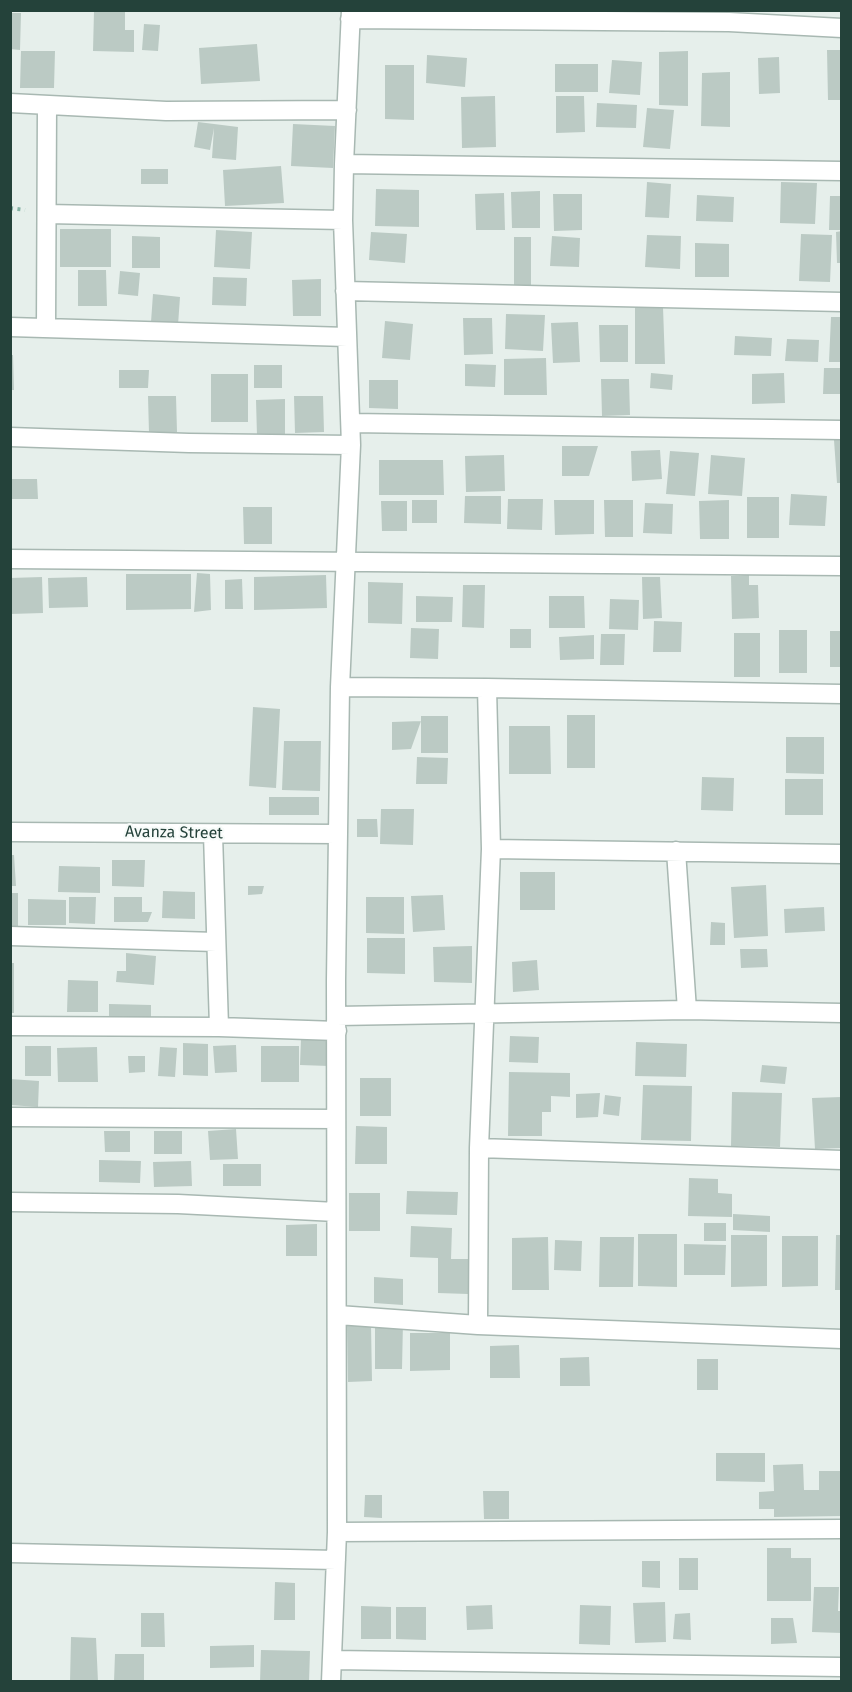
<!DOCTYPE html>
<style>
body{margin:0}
#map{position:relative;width:852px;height:1692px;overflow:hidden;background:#e6efeb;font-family:"Fira Sans",sans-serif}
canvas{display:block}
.frame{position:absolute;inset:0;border:12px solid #24423a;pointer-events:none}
</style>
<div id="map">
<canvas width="852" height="1692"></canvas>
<div class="frame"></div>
</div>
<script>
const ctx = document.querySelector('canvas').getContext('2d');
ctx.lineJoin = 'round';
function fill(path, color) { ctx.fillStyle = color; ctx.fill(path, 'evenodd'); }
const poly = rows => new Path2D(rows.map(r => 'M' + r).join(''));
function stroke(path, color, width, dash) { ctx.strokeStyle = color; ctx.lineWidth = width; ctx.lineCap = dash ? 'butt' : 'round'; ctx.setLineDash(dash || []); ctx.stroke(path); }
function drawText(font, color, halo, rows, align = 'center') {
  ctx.font = font + ' "Fira Sans",sans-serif'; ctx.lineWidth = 4.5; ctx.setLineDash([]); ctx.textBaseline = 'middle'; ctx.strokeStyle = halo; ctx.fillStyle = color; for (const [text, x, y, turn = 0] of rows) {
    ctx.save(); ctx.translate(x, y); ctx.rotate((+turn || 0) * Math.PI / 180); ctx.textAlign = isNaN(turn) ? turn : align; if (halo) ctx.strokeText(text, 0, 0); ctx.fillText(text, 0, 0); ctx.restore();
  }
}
fill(poly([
 [94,11,125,12,125,30,134,30,134,52,93,51],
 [10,13,21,13,20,50,10,49],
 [144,24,160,25,158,51,142,50],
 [257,44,260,81,201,84,199,48],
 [827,50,842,50,842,100,828,100],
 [21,51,55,51,54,88,20,88],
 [688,51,688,106,659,105,659,52],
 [427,55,467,58,465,87,426,83],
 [779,57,780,93,759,94,758,58],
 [612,60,642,62,640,95,609,93],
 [555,64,598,64,598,92,555,92],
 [385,65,414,65,414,120,385,119],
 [730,72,730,127,701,126,702,73],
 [495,96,496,147,462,148,461,97],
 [556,96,584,96,585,132,556,133],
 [597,103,637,105,636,128,596,127],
 [647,108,674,110,670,149,643,147],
 [198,122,238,127,236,160,212,158,214,128,210,150,194,147],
 [293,124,335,126,333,168,291,166],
 [281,166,284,203,225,206,223,170],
 [141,169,168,169,168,184,141,184],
 [647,182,671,184,669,218,645,217],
 [781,182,817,183,815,224,780,223],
 [376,189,419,190,419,227,375,226],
 [540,191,540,228,512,228,511,192],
 [504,193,505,230,476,230,475,194],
 [553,194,582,194,582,230,554,231],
 [697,195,734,197,733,222,696,221],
 [830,196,842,196,842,230,829,230],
 [60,229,111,229,111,267,60,267],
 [216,230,252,232,250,269,214,267],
 [842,231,842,263,837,263,836,232],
 [371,232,407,234,405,263,369,260],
 [801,234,832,235,830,282,799,281],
 [647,235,681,236,680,269,645,267],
 [132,236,160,237,160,268,132,268],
 [552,236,580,238,579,267,550,266],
 [514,237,531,237,531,286,514,286],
 [695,243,729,244,729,277,695,277],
 [78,270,106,270,107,306,78,306],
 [120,271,140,273,138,296,118,294],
 [213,277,247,278,246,306,212,305],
 [321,279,321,316,293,316,292,280],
 [153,294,180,297,178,325,151,322],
 [635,307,663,307,665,364,635,364],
 [506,314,545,315,543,351,505,349],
 [831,317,842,317,842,362,829,362],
 [463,318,492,318,493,354,464,355],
 [385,321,413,324,410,360,382,358],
 [578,322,580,362,553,363,551,323],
 [599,325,628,325,628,362,600,362],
 [735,336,772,338,771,356,734,355],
 [787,339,819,340,818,362,785,361],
 [10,355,13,355,14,390,10,390],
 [546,358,547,395,504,395,504,359],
 [465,364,496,365,495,387,465,386],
 [254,365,282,365,282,388,254,388],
 [824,368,842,368,842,394,823,394],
 [119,370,149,370,148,388,119,388],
 [651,373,673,375,672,390,650,388],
 [784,373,785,403,752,404,752,374],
 [211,374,248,374,248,422,211,422],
 [601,379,629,379,630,415,602,416],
 [369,380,398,380,398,409,369,408],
 [148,396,176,396,177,432,149,433],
 [294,396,323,396,324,432,295,433],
 [285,399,285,436,257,436,256,400],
 [834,440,842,440,842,483,837,483],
 [562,446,598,446,589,476,562,476],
 [660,450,662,479,632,481,631,451],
 [670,451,699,453,695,496,666,494],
 [504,455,505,491,466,492,465,456],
 [711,455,745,458,742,496,708,494],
 [379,460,443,460,444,495,379,495],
 [10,479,37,479,38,499,10,499],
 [791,494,827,496,825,526,789,525],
 [465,496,501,496,501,524,464,523],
 [747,497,779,497,779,538,747,538],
 [508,499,543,499,542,530,507,529],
 [412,500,437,500,437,523,412,523],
 [554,500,594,500,594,534,555,535],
 [604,500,633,500,633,537,605,537],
 [729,500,729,539,700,539,699,501],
 [381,501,407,501,407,531,382,531],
 [645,503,673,504,672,534,643,533],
 [243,507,272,507,272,544,244,544],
 [197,573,210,574,211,610,194,612],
 [126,574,191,574,191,609,126,610],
 [326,575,327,608,254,610,254,577],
 [749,575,749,585,758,585,759,618,732,619,731,576],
 [42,577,43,613,10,614,10,578],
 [87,577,88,607,49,608,48,578],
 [642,577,660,577,662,618,643,619],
 [242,579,243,609,225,609,225,580],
 [368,582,403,583,402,624,368,623],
 [463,585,485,585,484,628,462,627],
 [416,596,453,597,452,622,416,622],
 [549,596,584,596,585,628,549,628],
 [610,599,639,600,638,630,609,629],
 [654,621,682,622,681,652,653,652],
 [411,628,439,629,438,659,410,658],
 [510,629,531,629,531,648,510,648],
 [779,630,807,630,807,673,779,673],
 [830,631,842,631,842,667,830,667],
 [734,633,760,633,760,677,734,677],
 [601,634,625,634,624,665,600,665],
 [594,635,594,659,560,660,559,637],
 [253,707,280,709,276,788,249,786],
 [567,715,595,715,595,768,567,768],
 [421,716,448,716,448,753,421,753],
 [421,721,411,749,392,750,392,722],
 [509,726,550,726,551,774,509,774],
 [786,737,824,737,824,774,786,773],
 [284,741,321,741,320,791,282,790],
 [417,757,448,758,447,784,416,784],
 [702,777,734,778,733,811,701,810],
 [785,779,823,779,823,815,785,815],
 [269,797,319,797,319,815,269,815],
 [381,809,414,809,413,845,380,844],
 [357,819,377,819,378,837,357,837],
 [10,855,14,855,16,886,10,886],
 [112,860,145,860,144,887,112,886],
 [59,866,100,867,100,893,58,892],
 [520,872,555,872,555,910,520,910],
 [766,885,768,936,734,938,731,887],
 [248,886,264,886,262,894,248,895],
 [163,891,195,892,195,919,162,918],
 [10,893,18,893,18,928,10,928],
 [443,895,445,930,413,932,411,896],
 [69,897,96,897,95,924,69,923],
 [114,897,142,897,142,912,152,912,148,922,114,922],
 [366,897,404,897,404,934,366,933],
 [28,899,66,900,66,925,28,925],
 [824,907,825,931,785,933,784,909],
 [711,922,725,923,725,945,710,945],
 [367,938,405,938,405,974,367,973],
 [472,946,472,983,434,982,433,947],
 [740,949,767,949,768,967,741,968],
 [126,953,156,956,154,985,116,982,117,971,126,971],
 [537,960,539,990,513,992,512,962],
 [10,963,14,963,14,1013,10,1013],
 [68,980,98,981,98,1012,67,1012],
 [109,1004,151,1005,151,1018,109,1016],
 [510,1036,539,1037,538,1063,509,1062],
 [301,1039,330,1040,329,1066,300,1065],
 [636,1042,687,1044,686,1077,635,1076],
 [183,1043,208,1044,208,1076,183,1075],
 [236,1045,237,1072,215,1073,213,1046],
 [25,1046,51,1046,51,1076,25,1076],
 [261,1046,299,1046,299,1082,261,1082],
 [97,1047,98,1082,58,1082,57,1048],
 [160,1047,177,1048,175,1077,158,1076],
 [128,1056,145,1056,145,1072,129,1073],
 [762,1065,787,1067,785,1084,760,1082],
 [509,1072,570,1073,570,1097,551,1096,551,1112,542,1112,542,1136,508,1136],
 [360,1078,391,1078,391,1116,360,1116],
 [10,1079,39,1081,38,1107,10,1105],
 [643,1085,692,1086,691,1141,641,1140],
 [732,1092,782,1093,780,1147,731,1146],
 [600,1093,598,1117,576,1118,576,1094],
 [605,1095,621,1097,619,1116,603,1114],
 [842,1097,842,1148,815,1149,812,1098],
 [356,1126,387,1127,387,1164,355,1164],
 [236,1129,238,1159,210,1160,208,1131],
 [104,1131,130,1131,130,1152,105,1152],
 [154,1131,182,1131,182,1154,154,1154],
 [99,1160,141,1161,140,1183,99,1182],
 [191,1161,192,1186,154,1187,153,1162],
 [223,1164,261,1164,261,1186,223,1186],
 [689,1178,718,1179,718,1193,732,1194,732,1217,688,1216],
 [407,1191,458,1192,457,1215,406,1214],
 [349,1193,380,1193,380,1231,349,1231],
 [733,1214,770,1216,770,1232,733,1230],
 [704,1223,726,1223,726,1241,704,1241],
 [317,1224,317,1256,286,1256,286,1225],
 [411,1226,452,1228,451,1259,468,1259,468,1294,438,1293,438,1258,410,1257],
 [638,1234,677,1234,677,1287,638,1286],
 [731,1235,767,1235,767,1286,731,1287],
 [836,1235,842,1235,842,1290,835,1290],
 [782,1236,818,1236,818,1286,782,1287],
 [548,1237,549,1290,512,1290,512,1238],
 [600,1237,634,1237,633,1287,599,1287],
 [555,1240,582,1241,581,1271,554,1270],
 [684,1244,726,1245,725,1275,684,1275],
 [374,1277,403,1279,403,1305,374,1303],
 [375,1321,403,1322,402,1369,375,1369],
 [347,1325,371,1325,372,1381,348,1382],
 [410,1333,450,1333,450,1370,410,1371],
 [519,1345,520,1378,490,1378,490,1346],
 [589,1357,590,1386,560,1386,560,1358],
 [697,1359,718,1359,718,1390,697,1390],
 [716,1453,765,1453,765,1482,716,1481],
 [803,1464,804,1490,819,1490,819,1471,842,1471,842,1516,774,1517,774,1509,759,1509,759,1492,774,1491,773,1465],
 [483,1491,509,1491,509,1519,484,1519],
 [365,1495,382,1495,382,1518,364,1517],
 [767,1548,791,1548,791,1558,811,1558,811,1601,767,1601],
 [679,1558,698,1558,698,1590,679,1590],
 [642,1561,660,1561,660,1588,642,1587],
 [275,1582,295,1583,295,1620,274,1620],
 [814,1587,839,1587,838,1611,842,1611,842,1633,812,1632],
 [665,1602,666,1642,635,1643,633,1603],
 [492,1605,493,1629,467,1630,466,1606],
 [580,1605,611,1606,610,1645,579,1644],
 [361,1606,391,1607,391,1639,361,1639],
 [396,1607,426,1607,426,1640,396,1639],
 [141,1613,164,1613,165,1647,141,1647],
 [690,1613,691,1640,673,1639,675,1614],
 [771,1618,793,1618,797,1643,771,1644],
 [71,1637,96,1638,98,1682,70,1682],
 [254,1645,254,1667,210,1668,210,1646],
 [261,1650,310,1651,309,1682,260,1682],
 [115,1654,144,1654,144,1682,114,1682]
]), '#bbcac4');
const minor = poly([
 [350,19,729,22,842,28],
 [10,103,166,111,347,110],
 [344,164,842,171],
 [47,214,343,220],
 [345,291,842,302],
 [10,327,347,337],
 [46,328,47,106],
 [351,423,842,430],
 [10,437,189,443,351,445],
 [10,559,842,566],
 [340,687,487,688,842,694],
 [10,832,338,834],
 [213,834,219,1027],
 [491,849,842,854],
 [676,851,687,1010],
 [10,936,216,942],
 [337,1016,687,1010,842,1013],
 [10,1026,219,1027,337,1031],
 [10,1117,336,1119],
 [479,1148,842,1160],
 [10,1202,178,1204,336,1212],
 [338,1315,478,1325,842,1339],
 [478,1325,479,1148,491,849,487,688],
 [337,1532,842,1529],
 [10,1553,336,1560],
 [332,1660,842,1667],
 [331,1682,337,1532,336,980,340,687,351,445,343,220,344,164,351,10]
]);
stroke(minor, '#a8b8b2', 21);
stroke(poly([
 [10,208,25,210]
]), '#86b3a5', 4, [3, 4.5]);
stroke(minor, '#fff', 18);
drawText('16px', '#24423a', '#f7fbf9', [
 ["Avanza Street",174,833,1]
]);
</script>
